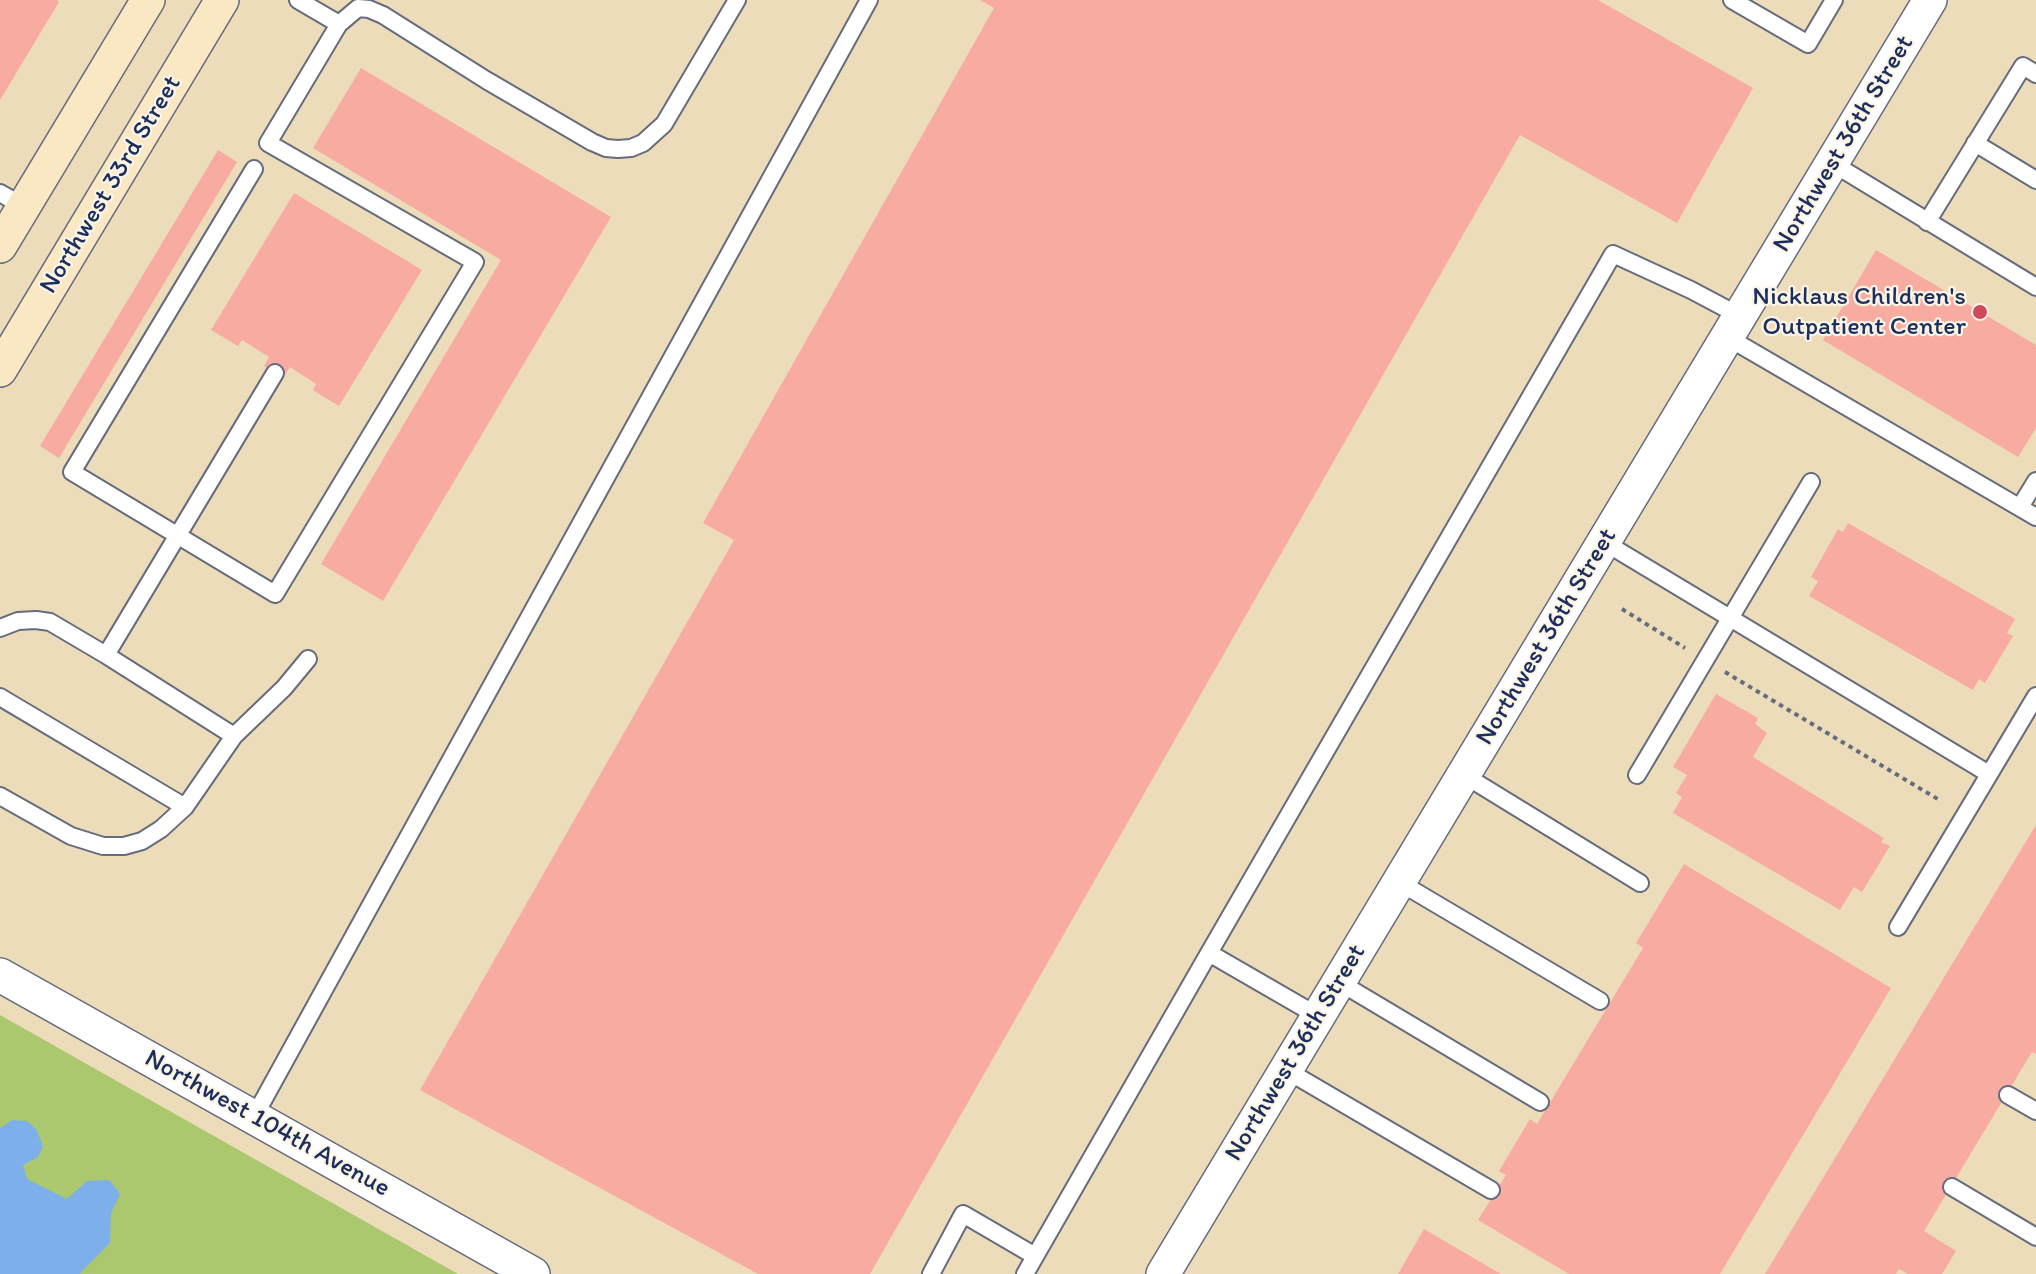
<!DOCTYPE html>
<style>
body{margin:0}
canvas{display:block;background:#eddcba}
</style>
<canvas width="2036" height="1274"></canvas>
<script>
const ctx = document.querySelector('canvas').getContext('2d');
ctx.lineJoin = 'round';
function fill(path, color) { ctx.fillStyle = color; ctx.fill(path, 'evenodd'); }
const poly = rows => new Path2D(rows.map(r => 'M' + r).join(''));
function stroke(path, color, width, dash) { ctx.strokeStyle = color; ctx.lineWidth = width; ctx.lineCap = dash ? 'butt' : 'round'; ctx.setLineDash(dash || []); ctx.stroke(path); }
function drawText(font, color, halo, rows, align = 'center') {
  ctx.font = font + ' Itim,sans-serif'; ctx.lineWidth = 4.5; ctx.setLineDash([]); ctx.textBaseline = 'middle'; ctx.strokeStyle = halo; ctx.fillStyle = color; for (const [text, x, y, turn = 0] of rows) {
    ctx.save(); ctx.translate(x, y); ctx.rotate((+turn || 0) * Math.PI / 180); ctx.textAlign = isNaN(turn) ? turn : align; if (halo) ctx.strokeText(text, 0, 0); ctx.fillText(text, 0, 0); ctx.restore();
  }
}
fill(poly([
 [0,1015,458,1274,0,1274]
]), '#abc86e');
fill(poly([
 [12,1120,27,1121,36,1129,43,1146,38,1157,23,1165,27,1179,67,1199,87,1181,109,1180,120,1194,111,1213,110,1243,80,1273,81,1274,0,1274,0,1128]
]), '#7db0ea');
fill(poly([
 [0,0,57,0,59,2,0,100],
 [980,0,1598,0,1753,88,1677,223,1520,135,870,1274,758,1274,420,1090,734,540,703,523,994,8],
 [361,68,611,217,383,601,321,564,501,260,313,148],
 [218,150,237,162,59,458,40,446],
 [294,193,422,270,339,406,313,390,316,384,290,367,283,378,264,366,269,357,242,340,238,346,211,330],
 [1876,250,2036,345,2036,428,2018,457,1823,340],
 [1848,523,2015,619,2007,633,2013,636,1985,683,1979,679,1973,690,1809,596,1818,581,1811,577,1838,529,1843,532],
 [1716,694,1758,718,1755,724,1767,733,1753,757,1884,838,1881,842,1890,846,1862,892,1854,887,1840,910,1673,813,1682,797,1676,793,1687,775,1673,767],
 [2036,825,2036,1054,2032,1052,1924,1231,1956,1251,1942,1274,1908,1274,1899,1269,1896,1274,1765,1274],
 [1684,864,1891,988,1720,1274,1569,1274,1478,1220,1506,1175,1499,1171,1530,1119,1537,1124,1643,948,1636,943],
 [1424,1229,1501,1274,1398,1274]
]), '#f7aba1');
const lane = poly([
 [298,0,339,24],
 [1732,0,1808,44,1834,0],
 [1975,143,2036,180],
 [1832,163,2036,287],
 [254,169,72,472,275,594,475,262,268,143,339,24,358,8,369,9,383,15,486,80,592,142,606,148,618,149,631,148,643,143,664,124,737,0],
 [0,193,24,207],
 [1927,222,2023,66,2036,74],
 [1727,337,2036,517],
 [2020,507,2036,481],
 [1604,542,1989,774],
 [0,628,18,621,36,620,50,622,106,655],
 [0,697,185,807],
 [234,736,106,655,275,373],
 [1464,775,1640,883],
 [1637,775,1811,482],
 [0,796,71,836,103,846,124,846,142,841,161,829,185,807,234,736,284,688,308,659],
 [1399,882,1600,1001],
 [1898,927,2036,696],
 [1209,953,1613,254,1691,290,1740,316],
 [1339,982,1540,1102],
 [1286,1070,1491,1190],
 [2008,1095,2036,1111],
 [254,1117,869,0],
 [1952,1187,2036,1237],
 [931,1274,963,1214,1035,1256],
 [1025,1274,1209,953,1318,1016]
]);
const street = poly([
 [0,975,533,1274],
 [1163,1274,1930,0]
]);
const secondary = poly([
 [0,246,148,0],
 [0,370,222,0]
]);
stroke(lane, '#646c7e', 20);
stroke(street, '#646c7e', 36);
stroke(secondary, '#646c7e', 36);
stroke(poly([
 [1622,609,1685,648],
 [1725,672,1941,801]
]), '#646c7e', 4, [4.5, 4.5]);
stroke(lane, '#fff', 16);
stroke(street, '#fff', 33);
stroke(secondary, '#fae7c3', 33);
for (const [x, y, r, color] of [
 [1980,312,8,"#d1495b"]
]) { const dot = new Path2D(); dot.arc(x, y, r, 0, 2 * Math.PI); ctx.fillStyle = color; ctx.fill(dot); stroke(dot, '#fcf5e5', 2); }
drawText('26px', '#1b2f5e', '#fcf5e5', [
 ["Northwest 36th Street",1844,144,-59],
 ["Northwest 33rd Street",111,185,-59],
 ["Northwest 36th Street",1547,637,-59],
 ["Northwest 36th Street",1296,1053,-59],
 ["Northwest 104th Avenue",267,1124,29]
]);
drawText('26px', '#1b2f5e', '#fcf5e5', [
 ["Nicklaus Children's",1966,297],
 ["Outpatient Center",1966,327]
], 'right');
</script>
